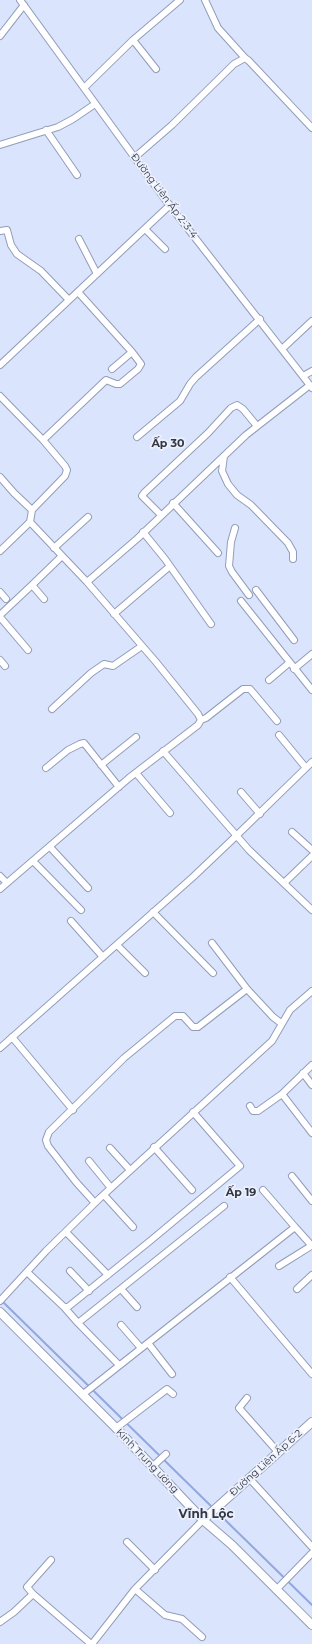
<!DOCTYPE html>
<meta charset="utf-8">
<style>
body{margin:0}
canvas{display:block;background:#dae4fc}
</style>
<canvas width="312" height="1644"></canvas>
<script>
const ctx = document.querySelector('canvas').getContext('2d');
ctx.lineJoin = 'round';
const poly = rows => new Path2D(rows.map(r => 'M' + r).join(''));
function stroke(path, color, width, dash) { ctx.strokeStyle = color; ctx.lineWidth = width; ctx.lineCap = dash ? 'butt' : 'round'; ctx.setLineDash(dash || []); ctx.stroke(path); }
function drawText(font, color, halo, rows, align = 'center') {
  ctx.font = font + ' Montserrat,sans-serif'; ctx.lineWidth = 3.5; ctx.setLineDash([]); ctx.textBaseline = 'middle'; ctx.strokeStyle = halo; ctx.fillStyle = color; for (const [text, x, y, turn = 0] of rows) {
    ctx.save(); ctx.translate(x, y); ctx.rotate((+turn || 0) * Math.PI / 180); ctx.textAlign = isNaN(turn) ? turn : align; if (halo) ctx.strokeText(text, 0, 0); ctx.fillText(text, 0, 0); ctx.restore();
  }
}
stroke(poly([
 [2,1301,213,1508],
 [216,1511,312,1605]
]), '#92a8de', 2);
const street = poly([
 [20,0,164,198,312,388],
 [205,0,218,28,245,58,249,61,312,128],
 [0,36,24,5],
 [133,40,156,69],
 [84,88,133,40,180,0],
 [46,130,77,175],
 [0,145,58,127,73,119,95,104],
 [134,158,172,125,234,64,245,58],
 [145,229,165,249],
 [0,231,7,230,11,245,17,254,41,271,69,300],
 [79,239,97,274],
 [282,349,312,321],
 [0,365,170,205],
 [112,369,132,352],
 [303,376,312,371],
 [0,396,43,440,106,380,116,384,120,384,138,369,141,364,132,352,78,292],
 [137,437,180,401,190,384,196,377,260,319],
 [224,456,222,471,228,484,237,495,251,505,288,543,293,552,293,559],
 [0,477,14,493,32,510],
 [173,503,218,553],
 [161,515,142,496,144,493,208,433,231,408,237,405,243,409,257,426],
 [30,522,32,510,65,476,67,470,65,466,43,440],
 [235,528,231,542,229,566,232,572,249,595],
 [143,532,165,559,211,624],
 [54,548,88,517],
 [0,551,30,522,87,582,156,662,198,714,201,720,198,725,129,778,0,889],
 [87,582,138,538,246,435,310,385],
 [256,590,294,640],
 [0,592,6,599],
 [44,599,32,585,62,556],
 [241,601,312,690],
 [114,614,170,566],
 [0,615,32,585],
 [0,617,28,650],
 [0,660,5,666],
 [294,669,312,654],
 [269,680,289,663],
 [52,709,91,673,104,664,113,666,142,646],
 [201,720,206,718,243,689,250,689,277,721],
 [279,735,306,768],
 [163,751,249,850,312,910],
 [101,765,136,737],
 [46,768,68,750,80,744,84,743,119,787],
 [136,773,170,813],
 [241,792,260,814],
 [292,832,312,850],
 [50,847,88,888],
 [33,861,81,910],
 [0,876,7,883],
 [284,883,312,856],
 [153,912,213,973],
 [71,921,103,957],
 [212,943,247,989],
 [117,945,145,973],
 [12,1037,73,1110],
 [0,1048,193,877,233,839,312,762],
 [312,1065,282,1094,312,1133],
 [303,1073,312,1085],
 [250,1106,253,1111,258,1111,282,1094],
 [154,1147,192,1190],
 [110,1148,130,1170],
 [89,1161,111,1188],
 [292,1176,312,1201],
 [104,1195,133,1227],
 [95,1203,76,1182,48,1146,46,1140,49,1132,124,1058,175,1016,183,1016,193,1027,198,1027,247,989,273,1017,281,1023],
 [295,1227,312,1246],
 [66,1232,108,1275],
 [279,1266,311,1246],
 [70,1271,89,1291],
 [27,1272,64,1307,68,1307,150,1241,240,1166,193,1112],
 [230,1277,312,1374],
 [121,1289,137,1307],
 [297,1289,312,1275],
 [0,1301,46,1251,100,1198,272,1041,290,1010,312,991],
 [64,1307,78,1323,224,1206],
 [78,1323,119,1365],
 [121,1325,141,1348],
 [148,1343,172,1374],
 [82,1395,295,1227,263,1190],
 [247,1398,239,1408,278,1452],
 [116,1428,167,1389,173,1394],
 [152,1467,166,1454],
 [249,1478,312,1547],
 [127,1542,155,1570],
 [135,1589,165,1615,182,1619,202,1637],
 [276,1590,312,1553],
 [33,1594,27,1587,51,1560],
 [0,1622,14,1612,33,1594,91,1644],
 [92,1644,135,1589,203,1520]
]);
const secondary = poly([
 [0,1312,116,1428,203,1520,232,1545,312,1625],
 [203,1520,312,1422]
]);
stroke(street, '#929db9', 8);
stroke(secondary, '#929db9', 10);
stroke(street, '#fff', 6);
stroke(secondary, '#fff', 8);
drawText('10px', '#323743', '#ecf1fd', [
 ["Đường Liên Ấp 2-3-4",164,196,53],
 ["Kinh Trung ương",147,1461,46],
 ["Đường Liên Ấp 6-2",266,1463,-42]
]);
drawText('bold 11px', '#323743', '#ecf1fd', [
 ["Ấp 30",168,444],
 ["Ấp 19",241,1193]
]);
drawText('bold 12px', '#323743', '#ecf1fd', [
 ["Vĩnh Lộc",206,1514]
]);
</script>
